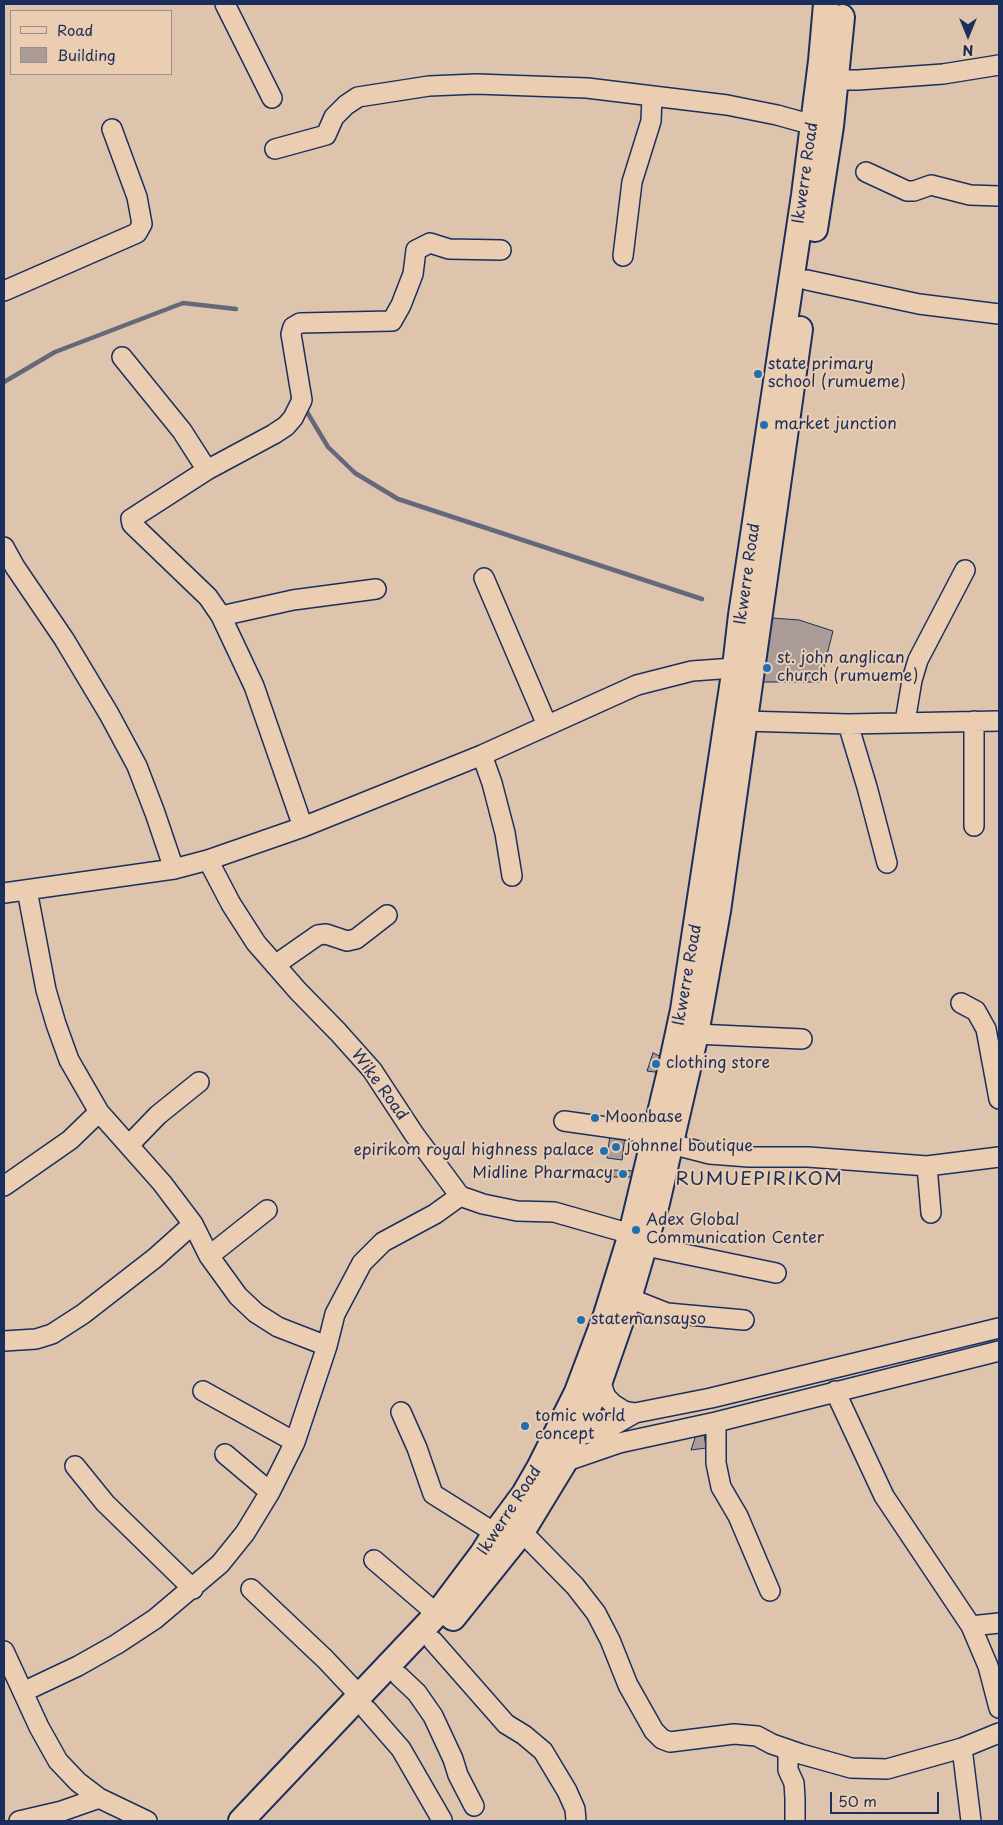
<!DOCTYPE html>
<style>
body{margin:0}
#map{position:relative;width:1003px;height:1825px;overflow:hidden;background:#dec4ac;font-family:"Playpen Sans",sans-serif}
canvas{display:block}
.frame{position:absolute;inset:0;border:5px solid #1b2f5e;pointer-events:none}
.legend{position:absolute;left:10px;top:10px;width:162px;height:65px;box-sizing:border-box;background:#ebceb1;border:1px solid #988e90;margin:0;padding:6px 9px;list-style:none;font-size:15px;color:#1b2f5e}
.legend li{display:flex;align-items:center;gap:10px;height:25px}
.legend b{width:25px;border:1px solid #988e90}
.north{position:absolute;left:943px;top:10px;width:50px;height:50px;-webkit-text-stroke:4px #ebceb1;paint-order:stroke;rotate:180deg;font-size:14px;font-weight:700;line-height:20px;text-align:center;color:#1b2f5e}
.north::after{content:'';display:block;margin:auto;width:18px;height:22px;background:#1b2f5e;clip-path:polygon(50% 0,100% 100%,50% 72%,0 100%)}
.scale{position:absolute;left:830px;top:1792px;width:109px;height:22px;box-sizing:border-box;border:2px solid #1b2f5e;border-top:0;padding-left:6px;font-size:15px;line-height:18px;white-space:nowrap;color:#1b2f5e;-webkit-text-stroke:4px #ebceb1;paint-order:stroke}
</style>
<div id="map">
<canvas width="1003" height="1825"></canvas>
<div class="frame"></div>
<ul class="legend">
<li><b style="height:6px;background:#ebceb1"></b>Road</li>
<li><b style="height:14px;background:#ab9c97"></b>Building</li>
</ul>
<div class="north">N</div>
<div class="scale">50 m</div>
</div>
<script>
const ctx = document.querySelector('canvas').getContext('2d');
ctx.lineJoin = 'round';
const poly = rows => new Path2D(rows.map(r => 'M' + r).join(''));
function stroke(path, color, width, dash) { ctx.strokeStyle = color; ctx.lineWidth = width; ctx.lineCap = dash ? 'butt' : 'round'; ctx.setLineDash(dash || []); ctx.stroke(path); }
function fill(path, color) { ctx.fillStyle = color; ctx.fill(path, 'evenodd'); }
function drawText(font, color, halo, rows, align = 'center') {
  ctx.font = font + ' "Playpen Sans",sans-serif'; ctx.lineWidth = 4; ctx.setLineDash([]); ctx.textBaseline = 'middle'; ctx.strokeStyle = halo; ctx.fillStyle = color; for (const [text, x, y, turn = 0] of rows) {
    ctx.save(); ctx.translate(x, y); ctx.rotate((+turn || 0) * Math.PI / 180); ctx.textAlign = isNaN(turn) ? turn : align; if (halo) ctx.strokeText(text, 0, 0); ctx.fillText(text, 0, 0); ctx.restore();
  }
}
stroke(poly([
 [4,382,55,352,183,303,236,309],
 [307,412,328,447,355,473,398,499,702,599]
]), '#65677b', 4.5);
const building = poly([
 [772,618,799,620,833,631,820,682,762,682,772,618],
 [653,1053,664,1058,662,1073,647,1071,653,1053],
 [610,1135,625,1136,622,1160,607,1158,610,1135],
 [611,1170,637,1171,637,1177,609,1177,611,1170],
 [704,1434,706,1448,691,1450,696,1435,704,1434]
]);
fill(building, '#ab9c97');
stroke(building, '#1b2f5e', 1);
const minor = poly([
 [225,4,272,98],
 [836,80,858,80,943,74,999,65],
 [275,149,326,135,334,117,346,105,358,97,429,86,476,84,587,88,727,105,777,115,813,125],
 [866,172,907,191,914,191,931,185,970,195,999,196],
 [623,256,632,182,651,121,652,97],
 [807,280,919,304,999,314],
 [4,291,137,233,142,224,137,197,112,129],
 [122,357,182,431,207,470],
 [4,547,15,567,64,639,109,714,137,766,155,813,174,869],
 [484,578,547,725],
 [221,616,293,600,376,589],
 [731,719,744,721,848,724,999,721],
 [905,722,912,680,918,660,965,570],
 [848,724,867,787,887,863],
 [482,755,492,783,505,833,512,876],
 [974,826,974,721],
 [303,827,254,686,221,616,208,597,132,524,131,519,207,470,274,434,286,426,293,418,302,400,291,334,293,327,300,323,392,321,401,305,413,274,416,250,430,243,449,249,501,250],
 [208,860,231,904,256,943,298,991,338,1032,372,1070,414,1134,460,1196,483,1204,517,1211,554,1212,631,1234],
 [27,890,46,990,56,1024,69,1060,99,1112,162,1183,193,1224,209,1256,238,1296,256,1313,278,1327,327,1346],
 [4,893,174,869,208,860,303,827,482,755,637,685,692,671,748,667],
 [275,965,318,935,326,934,347,941,356,939,387,915],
 [961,1003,976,1011,986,1029,999,1099],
 [696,1034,802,1039],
 [564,1121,656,1134],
 [671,1144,710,1154,749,1157,808,1157,927,1166,999,1157],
 [129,1145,158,1115,199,1082],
 [927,1166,931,1213],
 [4,1186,70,1140,99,1112],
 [646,1246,776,1273],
 [209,1256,267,1210],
 [629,1298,667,1313,744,1320],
 [4,1341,36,1339,52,1334,83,1314,155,1258,193,1224],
 [600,1381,606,1397,613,1404,624,1411,635,1413],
 [203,1391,295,1442],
 [835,1391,884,1496,971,1626,988,1666,999,1708],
 [401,1412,417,1448,433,1494,495,1533],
 [716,1422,716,1463,721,1487,738,1516,770,1591],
 [564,1435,593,1433,614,1425,635,1413,711,1398,999,1328],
 [225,1454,270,1492],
 [555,1465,619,1443,716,1422,999,1351],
 [75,1466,105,1503,193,1589],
 [522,1532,575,1586,596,1613,610,1640,628,1685,654,1731,662,1739,670,1742,734,1734,757,1736,772,1744,801,1754,851,1768,887,1769,962,1748,999,1733],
 [374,1560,437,1614],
 [251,1589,325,1659,359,1695],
 [971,1626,999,1623],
 [433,1641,506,1724,524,1735,543,1751,567,1791,575,1809,576,1821],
 [4,1651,39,1727,58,1761,78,1782,99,1798,147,1821],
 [399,1676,417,1693,433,1716,453,1759,458,1775,474,1806],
 [23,1692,78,1666,117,1644,155,1619,220,1564,245,1533,270,1492,295,1442,327,1346,335,1314,362,1263,383,1242,435,1214,460,1196],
 [367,1710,401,1749,442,1820],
 [962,1748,971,1821],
 [788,1750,788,1770,794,1783,795,1798,795,1821],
 [19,1821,62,1811,99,1798]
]);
const major = poly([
 [815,229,831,126,842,17],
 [453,1618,522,1532,564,1463,600,1381,629,1298,657,1203,696,1034,718,911,800,329],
 [241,1821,437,1614,482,1554,495,1533,524,1494,539,1468,577,1392,606,1315,631,1234,669,1075,683,1010,735,667,741,615,804,195,821,61,826,4]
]);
stroke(minor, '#1b2f5e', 22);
stroke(major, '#1b2f5e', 28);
stroke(minor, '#ebceb1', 19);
stroke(major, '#ebceb1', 24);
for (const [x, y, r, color] of [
 [758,374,5,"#1f6fb2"],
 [764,425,5,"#1f6fb2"],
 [767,668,5,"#1f6fb2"],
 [656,1064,5,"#1f6fb2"],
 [595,1118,5,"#1f6fb2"],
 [616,1147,5,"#1f6fb2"],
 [604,1151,5,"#1f6fb2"],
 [623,1174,5,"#1f6fb2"],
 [636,1230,5,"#1f6fb2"],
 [581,1320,5,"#1f6fb2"],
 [525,1426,5,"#1f6fb2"]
]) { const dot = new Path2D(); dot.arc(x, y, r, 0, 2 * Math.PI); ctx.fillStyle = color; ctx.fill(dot); stroke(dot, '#ebceb1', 2); }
drawText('16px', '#1b2f5e', '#ebceb1', [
 ["Ikwerre Road",806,173,-82],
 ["Ikwerre Road",748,574,-82],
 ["Ikwerre Road",688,975,-80],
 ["Wike Road",379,1085,54],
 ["Ikwerre Road",510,1511,-57]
]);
drawText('16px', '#1b2f5e', '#ebceb1', [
 ["state primary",768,365],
 ["school (rumueme)",768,383],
 ["market junction",774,425],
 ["st. john anglican",777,659],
 ["church (rumueme)",777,677],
 ["clothing store",666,1064],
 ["Moonbase",605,1118],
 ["johnnel boutique",626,1147],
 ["epirikom royal highness palace",594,1151,"right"],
 ["Midline Pharmacy",613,1174,"right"],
 ["Adex Global",646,1221],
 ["Communication Center",646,1239],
 ["statemansayso",591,1320],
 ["tomic world",535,1417],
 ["concept",535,1435]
], 'left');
ctx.letterSpacing = '1px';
drawText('19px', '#1b2f5e', '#ebceb1', [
 ["RUMUEPIRIKOM",759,1180]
]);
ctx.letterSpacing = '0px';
</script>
